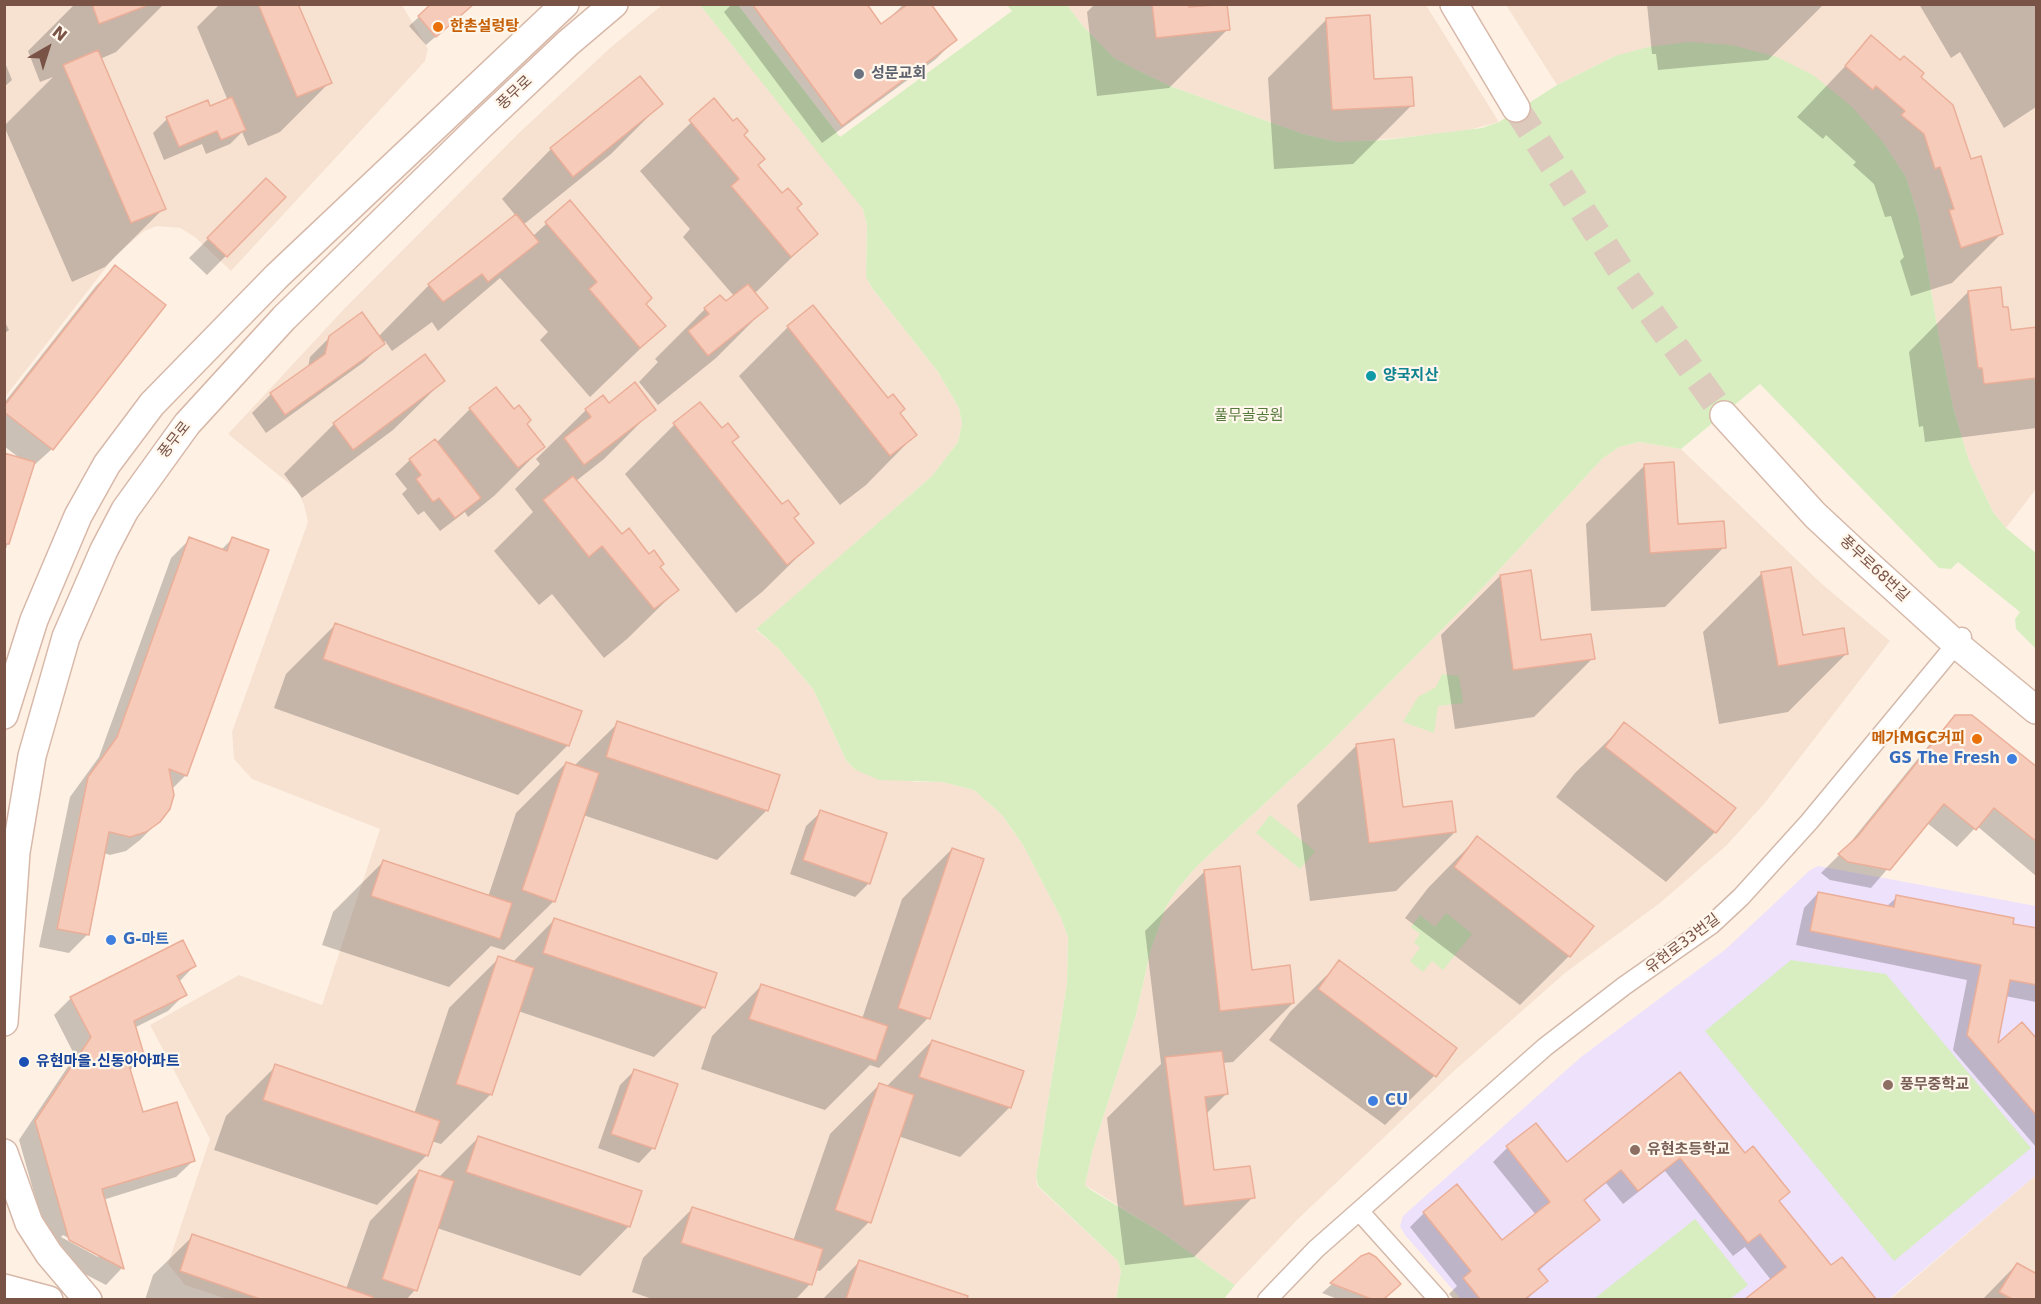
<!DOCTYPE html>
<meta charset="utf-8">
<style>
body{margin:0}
#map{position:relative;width:2041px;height:1304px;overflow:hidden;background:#fef1e4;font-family:"DejaVu Sans",sans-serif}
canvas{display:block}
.frame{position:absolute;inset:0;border:6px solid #7a5347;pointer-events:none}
.north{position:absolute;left:18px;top:18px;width:60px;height:60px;-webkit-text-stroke:4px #fff6ec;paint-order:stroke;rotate:39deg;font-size:16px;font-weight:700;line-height:24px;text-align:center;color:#7a5347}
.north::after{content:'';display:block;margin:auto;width:21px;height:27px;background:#7a5347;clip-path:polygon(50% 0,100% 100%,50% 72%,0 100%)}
</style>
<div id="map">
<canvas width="2041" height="1304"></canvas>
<div class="frame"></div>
<div class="north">N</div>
</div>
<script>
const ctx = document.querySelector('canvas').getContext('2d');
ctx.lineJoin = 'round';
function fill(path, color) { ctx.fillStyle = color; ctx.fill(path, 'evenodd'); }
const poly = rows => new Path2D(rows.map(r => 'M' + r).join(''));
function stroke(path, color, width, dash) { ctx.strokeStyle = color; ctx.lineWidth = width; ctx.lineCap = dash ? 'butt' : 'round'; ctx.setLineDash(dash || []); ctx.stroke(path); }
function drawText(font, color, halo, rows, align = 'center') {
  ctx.font = font + ' "DejaVu Sans","Noto Sans KR",sans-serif'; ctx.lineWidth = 4.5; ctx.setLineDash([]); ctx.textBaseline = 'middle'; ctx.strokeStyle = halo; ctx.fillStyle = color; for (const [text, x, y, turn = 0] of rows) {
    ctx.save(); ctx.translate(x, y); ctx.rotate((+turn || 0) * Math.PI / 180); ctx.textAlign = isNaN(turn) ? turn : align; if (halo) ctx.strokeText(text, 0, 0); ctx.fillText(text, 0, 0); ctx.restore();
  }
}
fill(poly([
 [5,5,402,5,428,49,425,61,415,72,231,271,195,237,180,228,157,226,144,231,115,256,5,397],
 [662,5,700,5,844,182,863,209,867,225,866,277,872,288,938,372,959,408,962,424,958,442,932,476,756,630,779,649,813,689,846,760,854,769,916,782,942,782,974,790,1002,815,1023,845,1061,918,1068,937,1067,984,1036,1176,1037,1186,1118,1261,1121,1272,1116,1299,227,1299,185,1285,168,1264,210,1139,150,1025,239,975,322,1005,380,829,252,779,234,759,232,732,308,522,304,505,297,490,228,434,344,309,521,131,610,48],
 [1067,5,1426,5,1499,122,1461,132,1353,142,1338,142,1303,134,1170,86,1137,70,1114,58,1083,26],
 [1506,5,2036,5,2036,489,2006,528,1993,512,1969,461,1953,407,1939,337,1919,219,1906,177,1883,142,1615,56,1557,85],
 [1639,442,1681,449,1822,584,1890,641,1764,804,1726,846,1660,903,1565,973,1453,1072,1297,1220,1235,1285,1164,1234,1085,1185,1093,1149,1136,1015,1151,949,1166,907,1178,888,1197,866,1327,746,1473,598,1602,459,1619,447],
 [2036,1175,2036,1299,1889,1300,1907,1285]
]), '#f7e2d2');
fill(poly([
 [1818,866,2036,906,2036,1175,1889,1299,1461,1299,1405,1235,1400,1226,1403,1216,1581,1057,1726,949,1810,870]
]), '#eee1fb');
fill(poly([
 [700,5,738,5,840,137,1012,11,1007,5,1067,5,1083,26,1114,58,1137,70,1170,86,1303,134,1338,142,1384,140,1482,128,1499,122,1557,85,1615,56,1648,47,1689,42,1731,45,1777,57,1813,75,1852,107,1883,142,1906,177,1919,219,1939,337,1953,407,1969,461,1993,512,2006,528,2036,553,2036,649,2016,629,2015,619,2020,612,1958,562,1951,569,1939,568,1760,384,1681,449,1639,442,1619,447,1602,459,1473,598,1327,746,1197,866,1178,888,1166,907,1151,949,1136,1015,1093,1149,1085,1185,1091,1190,1164,1234,1235,1285,1224,1299,1116,1299,1121,1272,1118,1261,1038,1186,1036,1176,1067,984,1068,937,1061,918,1023,845,1002,815,974,790,942,782,879,780,854,769,846,760,813,689,779,649,756,629,932,476,958,442,962,424,959,408,938,372,872,288,866,277,867,225,863,209],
 [1442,674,1459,676,1463,703,1438,706,1434,733,1403,722,1418,697,1436,687],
 [1270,815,1315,851,1300,869,1256,833],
 [1446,913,1472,934,1443,970,1432,961,1423,972,1410,961,1420,948,1414,942,1420,934,1411,927,1420,915,1435,927],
 [1791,960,1886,974,2031,1148,1894,1261,1705,1031],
 [1695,1219,1748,1285,1730,1299,1594,1299]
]), '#d8eec1');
fill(poly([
 [75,4,164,4,116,52,100,59,164,208,105,267,72,282,4,126,53,77,40,82,28,51],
 [220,4,297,4,330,82,280,132,248,146,242,132,230,144,206,154,202,144,164,160,153,133,167,119,209,108,228,101,197,27],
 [433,4,473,4,426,45,409,26],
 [732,4,865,4,881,26,904,4,929,4,955,40,936,59,822,143,724,12],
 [1095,4,1188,4,1188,8,1228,29,1169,88,1097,96,1087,12],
 [1647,4,1824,4,1768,60,1658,70,1656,54,1652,54],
 [1919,4,2036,4,2036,107,2004,128,1960,52,1951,58],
 [1327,19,1373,81,1412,105,1353,164,1274,169,1268,78],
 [1872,38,1918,77,1970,161,2001,234,1952,283,1911,296,1900,261,1904,257,1891,216,1885,217,1874,184,1853,165,1856,162,1826,135,1823,139,1797,117],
 [4,60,12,80,4,87],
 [714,101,742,135,756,165,816,234,754,294,766,308,716,358,658,405,639,382,658,362,655,359,705,309,720,297,725,303,734,296,683,237,690,229,640,171],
 [661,104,611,154,523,225,533,236,570,202,644,304,664,326,590,397,540,340,548,332,500,278,438,331,432,322,392,351,385,341,364,362,266,433,252,413,271,394,308,368,310,357,330,337,378,337,429,285,516,216,502,199,551,149],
 [267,180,284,197,207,275,189,258],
 [115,267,52,449,32,467,4,555,4,455,22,460,4,446,4,403,96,286],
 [1968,292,2002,309,2010,331,2036,328,2036,428,1925,442,1923,426,1919,427,1909,352],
 [4,320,9,330,4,334],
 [788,327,915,435,866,485,840,505,739,376],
 [424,357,443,381,393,430,302,498,284,474,334,424],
 [608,405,654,409,604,459,576,481,622,536,659,567,677,590,627,639,604,658,552,594,539,605,494,551,533,512,515,489,540,464,536,459,586,410],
 [470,409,514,411,543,447,494,496,468,517,465,512,440,531,424,511,418,515,402,494,407,489,395,474,410,460,436,443],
 [674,425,731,443,812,543,762,592,736,613,625,474],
 [1645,465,1677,525,1724,547,1665,607,1591,611,1586,524],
 [233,538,186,775,172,789,159,821,140,840,126,851,110,855,104,853,88,934,69,953,39,947,70,797,99,757,171,558,190,539,221,550],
 [1762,573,1802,636,1847,653,1788,712,1719,724,1703,632],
 [1500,576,1540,642,1593,658,1534,717,1455,729,1441,635],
 [335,625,568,745,518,795,274,708,286,674],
 [1955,717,2036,769,2036,876,1977,826,1957,847,1927,823,1871,888,1830,880,1821,873,1845,849,1937,735],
 [618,723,767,810,717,860,583,815,554,901,504,950,491,946,449,987,322,945,333,912,383,862,488,897,516,813,566,763,574,766],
 [1625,724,1715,832,1666,882,1556,797,1575,773],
 [1357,745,1402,809,1455,832,1396,891,1310,901,1297,805],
 [821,812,869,883,855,897,790,874,806,826],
 [1477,838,1569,956,1520,1005,1405,918,1428,888],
 [952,849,928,1018,879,1068,870,1065,825,1110,701,1069,712,1036,761,986,862,1019,902,899],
 [1204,872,1251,971,1293,1003,1233,1062,1222,1063,1226,1094,1206,1114,1213,1172,1253,1197,1194,1257,1125,1265,1107,1118,1161,1064,1145,931],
 [1818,893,1886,907,1897,897,2036,930,2036,1002,2005,996,1995,1046,2036,1041,2036,1147,1953,1050,1967,980,1796,945,1804,908],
 [554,920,704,1007,654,1057,518,1011,490,1095,441,1144,431,1141,426,1156,377,1205,214,1150,226,1116,276,1066,414,1114,449,1008,499,958,512,963],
 [1340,962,1455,1049,1434,1076,1385,1125,1269,1040,1290,1012],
 [194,966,179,982,185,994,168,1011,134,1028,143,1057,129,1071,142,1114,194,1160,176,1177,103,1200,122,1268,106,1285,52,1257,19,1140,75,1056,54,1015,71,998],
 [63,1235,98,1254,98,1257,61,1237],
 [932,1041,1010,1107,960,1157,898,1136,869,1222,820,1271,815,1270,810,1284,795,1300,655,1300,632,1292,643,1258,693,1208,793,1241,830,1134,879,1085,886,1087],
 [634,1071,653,1148,639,1163,598,1148,620,1085],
 [1680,1074,1745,1155,1788,1192,1778,1202,1831,1267,1842,1259,1874,1299,1747,1300,1771,1280,1745,1247,1733,1256,1665,1171,1623,1204,1606,1183,1584,1201,1598,1219,1538,1271,1546,1281,1526,1300,1455,1300,1449,1294,1457,1286,1410,1227,1424,1213,1502,1243,1536,1215,1493,1162,1507,1148,1535,1125,1567,1164],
 [478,1138,629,1226,580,1276,437,1228,415,1290,406,1300,145,1300,153,1275,193,1236,346,1289,370,1221,419,1171,438,1178],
 [1361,1258,1399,1284,1383,1300,1340,1300,1322,1293],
 [859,1262,973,1300,822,1300],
 [2017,1264,2036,1276,2036,1300,1982,1300]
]), '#0003');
const building = poly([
 [92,4,146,4,146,6,99,24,92,4],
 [258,4,298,4,332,83,297,97,258,4],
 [431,4,474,4,436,37,418,16,431,4],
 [752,4,867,4,881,24,908,4,931,4,957,40,842,126,752,4],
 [1152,4,1189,4,1189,7,1227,4,1230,30,1156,38,1152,4],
 [1370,15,1374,79,1412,77,1414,106,1332,110,1326,18,1370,15],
 [1871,35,1900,60,1904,56,1924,73,1921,77,1953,105,1971,159,1981,156,2003,234,1961,248,1949,210,1954,209,1940,167,1935,169,1924,134,1901,115,1905,111,1876,86,1873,90,1845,66,1871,35],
 [98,50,166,209,131,223,63,65,98,50],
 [640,76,663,104,573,177,550,148,640,76],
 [232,97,246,130,221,140,217,131,179,147,166,117,208,100,210,106,232,97],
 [714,98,733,121,737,118,748,131,744,135,765,159,758,165,782,193,788,188,802,204,797,208,818,234,791,257,731,186,739,179,689,120,714,98],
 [266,178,286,197,227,257,207,238,266,178],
 [570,200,652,298,646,304,666,326,640,348,589,289,597,282,545,222,570,200],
 [516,214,539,242,488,282,482,274,443,302,428,284,516,214],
 [115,265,166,305,53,450,4,412,4,406,115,265],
 [748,284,768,308,708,356,688,331,709,314,704,308,720,295,726,301,748,284],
 [2001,287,2003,307,2008,307,2011,330,2037,327,2037,378,1984,384,1982,368,1978,368,1968,291,2001,287],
 [813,305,888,398,893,394,905,409,900,413,917,435,890,456,787,326,813,305],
 [362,312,385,344,285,415,270,393,325,354,329,336,362,312],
 [425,354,445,381,353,450,333,423,425,354],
 [635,382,656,410,584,465,564,438,591,417,585,409,603,395,609,403,635,382],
 [496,387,514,409,519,405,531,420,527,424,545,447,518,468,469,408,496,387],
 [700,402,722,428,728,423,739,437,732,442,782,504,788,500,799,514,794,518,814,543,787,565,673,423,700,402],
 [435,439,481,498,455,518,439,498,433,502,416,479,421,475,409,459,435,439],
 [4,453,35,462,9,544,4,544,4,453],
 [1674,462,1678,524,1724,521,1726,548,1650,553,1644,464,1674,462],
 [573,476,622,534,629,528,649,554,654,550,664,564,660,567,679,590,654,609,602,546,589,557,543,500,573,476],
 [189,537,227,551,232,537,269,550,187,776,169,769,174,795,170,809,160,822,146,832,130,837,109,832,89,935,57,929,88,777,117,737,189,537],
 [1791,567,1803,635,1844,628,1848,654,1778,666,1761,572,1791,567],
 [1531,570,1541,640,1591,634,1595,659,1513,670,1500,575,1531,570],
 [335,623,582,711,569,746,323,659,335,623],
 [1955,715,1972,715,2037,767,2037,842,1994,808,1976,830,1944,804,1890,870,1848,862,1838,854,1857,837,1955,715],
 [617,721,780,775,768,811,606,757,617,721],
 [1624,722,1736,808,1716,833,1605,747,1624,722],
 [1394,739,1403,807,1452,801,1456,832,1369,843,1356,744,1394,739],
 [566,762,599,773,555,902,522,890,566,762],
 [820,810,887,833,870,884,803,860,820,810],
 [1477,836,1594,926,1570,957,1454,867,1477,836],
 [952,848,984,859,930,1019,898,1008,952,848],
 [383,860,512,903,500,939,371,896,383,860],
 [1240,866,1252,970,1290,965,1294,1003,1220,1011,1204,870,1240,866],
 [1818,892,1894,907,1896,895,2014,918,2013,924,2037,928,2037,985,2010,980,1998,1043,2022,1022,2037,1039,2037,1116,1967,1035,1981,965,1810,931,1818,892],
 [554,918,717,973,705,1008,543,953,554,918],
 [183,940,196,966,177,976,187,995,134,1021,145,1058,128,1062,143,1112,177,1102,195,1161,102,1189,124,1269,69,1240,35,1121,91,1037,70,997,183,940],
 [498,956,534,968,492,1095,456,1084,498,956],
 [1339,960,1457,1048,1436,1077,1318,989,1339,960],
 [761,984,888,1026,876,1061,749,1019,761,984],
 [932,1040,1024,1071,1011,1108,919,1077,932,1040],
 [1222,1051,1228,1094,1205,1097,1214,1170,1250,1166,1255,1198,1184,1206,1165,1057,1222,1051],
 [275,1064,440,1121,428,1156,263,1100,275,1064],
 [634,1069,678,1084,655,1149,611,1134,634,1069],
 [1680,1072,1745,1153,1753,1146,1790,1192,1779,1201,1831,1265,1842,1257,1876,1299,1745,1299,1786,1267,1760,1234,1748,1243,1680,1158,1638,1191,1621,1170,1584,1200,1600,1220,1538,1269,1548,1281,1525,1299,1480,1299,1463,1278,1471,1271,1423,1212,1457,1184,1502,1240,1550,1202,1506,1146,1536,1123,1567,1162,1680,1072],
 [879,1083,914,1095,871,1223,835,1210,879,1083],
 [478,1136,642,1191,630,1227,466,1172,478,1136],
 [419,1170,454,1181,417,1291,382,1279,419,1170],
 [692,1207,823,1249,812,1285,681,1243,692,1207],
 [192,1234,373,1297,372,1299,260,1299,180,1271,192,1234],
 [1369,1253,1376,1257,1401,1284,1384,1299,1371,1299,1330,1283,1361,1256,1369,1253],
 [859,1260,968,1296,967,1299,846,1299,859,1260],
 [2017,1263,2037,1274,2037,1299,2012,1299,1999,1292,2017,1263]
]);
fill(building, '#f6cbb9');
stroke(building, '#ebae98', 1.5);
stroke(poly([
 [1516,108,1624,275,1724,415]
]), '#ddcabd', 27, [27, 14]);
const street = poly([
 [1360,1212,1439,1300],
 [1267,1300,1316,1249,1545,1047,1624,986,1711,925,1741,897,1809,822,1962,637]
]);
const secondary = poly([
 [1454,4,1516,108],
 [1724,415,1815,515,1859,556,1956,644,2036,710],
 [4,715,34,620,78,516,107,464,152,404,277,276,565,4],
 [4,1022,16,852,32,756,66,637,104,550,125,510,187,424,284,318,478,128,568,43,614,4],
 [4,1153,29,1223,49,1254,88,1300],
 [4,1288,49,1300]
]);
stroke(street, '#d4b9ab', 21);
stroke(secondary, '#d7b8a9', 30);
stroke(street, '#fff', 18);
stroke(secondary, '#fff', 27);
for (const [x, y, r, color] of [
 [438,27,6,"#e8710a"],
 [859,74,6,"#6b7280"],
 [1371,376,6,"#0f9aa8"],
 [1977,739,6,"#e8710a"],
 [2012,759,6,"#3f7fe0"],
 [111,940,6,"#3f7fe0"],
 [24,1062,6,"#1a4fb4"],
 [1888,1085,6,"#8d6e63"],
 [1373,1101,6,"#3f7fe0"],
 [1635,1150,6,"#8d6e63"]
]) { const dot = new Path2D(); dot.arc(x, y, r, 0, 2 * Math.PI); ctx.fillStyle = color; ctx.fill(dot); stroke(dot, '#fff6ec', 2); }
drawText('bold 15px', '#c56008', '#fff6ec', [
 ["한촌설렁탕",450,27],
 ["메가MGC커피",1965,739,"right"]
], 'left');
drawText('bold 15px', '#5b616d', '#fff6ec', [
 ["성문교회",871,74]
], 'left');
drawText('15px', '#7a5347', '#fff6ec', [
 ["풍무로",515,93,-43],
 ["풍무로",175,440,-52],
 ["풍무로68번길",1874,569,43],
 ["유현로33번길",1683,944,-37]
]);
drawText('bold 15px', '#0d838f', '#fff6ec', [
 ["양국지산",1383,376]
], 'left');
drawText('15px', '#547a3b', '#fff6ec', [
 ["풀무골공원",1249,416]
]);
drawText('bold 15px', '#366cbe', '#fff6ec', [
 ["GS The Fresh",2000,759,"right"],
 ["G-마트",123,940],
 ["CU",1385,1101]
], 'left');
drawText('bold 15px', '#164399', '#fff6ec', [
 ["유현마을.신동아아파트",36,1062]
], 'left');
drawText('bold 15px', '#785e54', '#fff6ec', [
 ["풍무중학교",1900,1085],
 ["유현초등학교",1647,1150]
], 'left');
</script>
